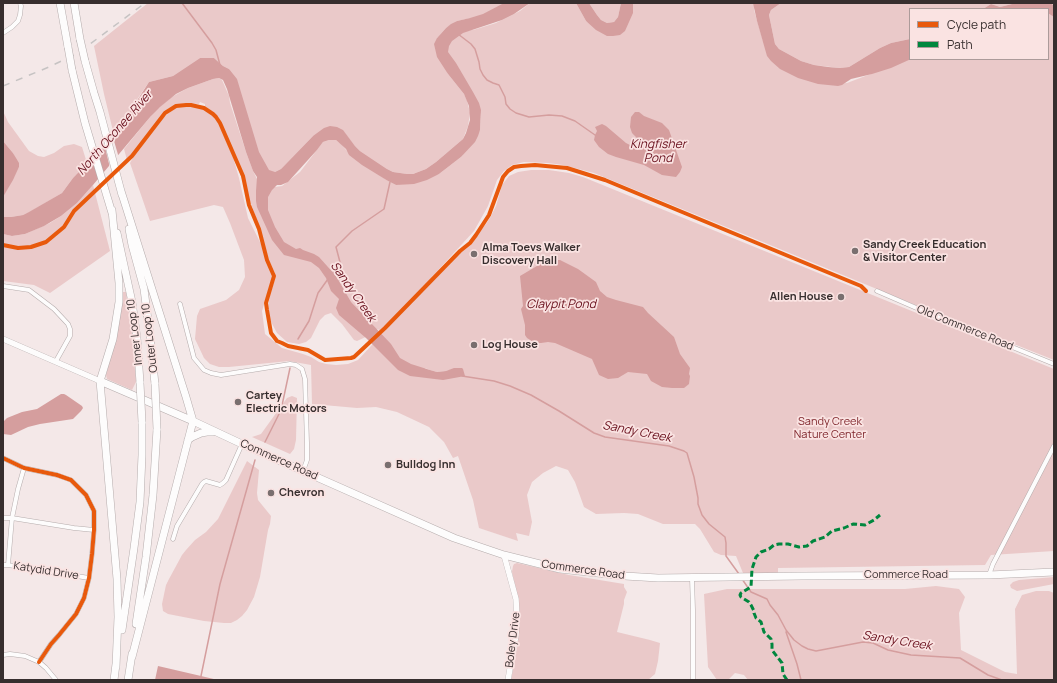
<!DOCTYPE html>
<style>
body{margin:0}
#map{position:relative;width:1057px;height:683px;overflow:hidden;background:#f4e8e8;font-family:Manrope,sans-serif}
canvas{display:block}
.frame{position:absolute;inset:0;border:4px solid #372e2e;pointer-events:none}
.legend{position:absolute;left:909px;top:8px;width:140px;height:52px;box-sizing:border-box;background:#fae3e2;border:1px solid #ac9b9a;margin:0;padding:5px 7px;list-style:none;font-size:12px;color:#372e2e}
.legend li{display:flex;align-items:center;gap:8px;height:20px}
.legend b{width:20px;border:1px solid #ac9b9a}
</style>
<div id="map">
<canvas width="1057" height="683"></canvas>
<div class="frame"></div>
<ul class="legend">
<li><b style="height:5px;background:#e8590c"></b>Cycle path</li>
<li><b style="height:5px;background:#00873e"></b>Path</li>
</ul>
</div>
<script>
const ctx = document.querySelector('canvas').getContext('2d');
ctx.lineJoin = 'round';
function fill(path, color) { ctx.fillStyle = color; ctx.fill(path, 'evenodd'); }
const poly = rows => new Path2D(rows.map(r => 'M' + r).join(''));
function stroke(path, color, width, dash) { ctx.strokeStyle = color; ctx.lineWidth = width; ctx.lineCap = dash ? 'butt' : 'round'; ctx.setLineDash(dash || []); ctx.stroke(path); }
function drawText(font, color, halo, rows, align = 'center') {
  ctx.font = font + ' Manrope,sans-serif'; ctx.lineWidth = 3.5; ctx.setLineDash([]); ctx.textBaseline = 'middle'; ctx.strokeStyle = halo; ctx.fillStyle = color; for (const [text, x, y, turn = 0] of rows) {
    ctx.save(); ctx.translate(x, y); ctx.rotate((+turn || 0) * Math.PI / 180); ctx.textAlign = isNaN(turn) ? turn : align; if (halo) ctx.strokeText(text, 0, 0); ctx.fillText(text, 0, 0); ctx.restore();
  }
}
fill(poly([
 [148,3,511,3,486,18,471,18,457,21,446,28,437,38,448,74,464,94,467,100,470,113,468,126,463,139,436,162,426,169,413,174,407,174,393,172,387,169,360,151,355,146,343,131,313,136,281,169,275,172,267,179,229,69,223,66,214,58,200,58,173,76,149,82,138,98,119,130,114,135,104,94,94,46],
 [530,3,576,3,586,21,605,32,633,6,633,3,756,3,754,10,763,41,836,84,847,83,910,59,1048,59,1048,11,1054,16,1054,360,918,306,758,240,594,173,563,165,548,163,524,162,512,165,504,171,497,180,488,206,474,231,419,291,421,292,448,266,486,224,491,216,496,206,502,185,509,176,518,172,531,170,549,170,569,173,583,177,1054,369,1054,551,991,555,985,565,778,568,778,573,743,573,736,556,721,555,714,552,700,529,695,524,663,524,638,514,624,513,596,514,584,507,575,482,568,470,556,466,543,473,532,482,527,495,532,522,529,536,516,533,518,541,479,528,473,500,458,456,453,458,444,442,429,427,397,412,376,407,357,408,312,404,311,365,289,361,229,367,219,367,210,364,204,358,195,339,197,316,200,309,226,300,239,290,245,277,244,260,230,223,223,207,214,205,150,221,130,163,135,154,162,119,172,110,180,106,187,106,198,107,207,110,212,115,218,122,233,157,239,178,248,218,263,248,273,275,262,311,265,334,282,348,303,354,311,357,319,362,326,364,336,365,348,364,358,360,382,334,378,329,370,335,357,341,354,340,342,324,331,313,325,315,320,320,311,338,306,342,299,344,287,342,277,333,269,318,268,306,270,295,275,279,275,273,269,261,258,223,221,122,214,113,205,106,205,104,200,102,199,104,186,103,173,106,168,109,162,115,127,160,124,149,155,111,170,98,188,88,213,79,219,78,222,80,229,96,230,103,246,152,253,171,262,189,282,186,300,172,323,142,329,140,336,140,341,144,348,152,388,181,396,185,439,174,461,157,480,130,481,114,480,111,449,60,442,41,446,32,473,30,496,23,520,11],
 [425,368,430,370,437,372,446,371,459,368,462,368,428,378],
 [589,3,621,3,618,17,614,22,607,23,601,20,597,15],
 [781,3,1016,3,1000,7,991,4,983,9,910,9,910,39,891,43,880,48,849,67,840,68,814,65,801,61,779,49,775,44,769,15,771,10],
 [3,111,8,122,29,151,38,156,44,157,54,153,64,146,74,144,82,147,87,163,73,178,62,193,30,212,23,215,11,217,3,217,3,197,5,192,9,186,19,167,13,153,3,141],
 [93,185,110,251,50,293,34,285,3,281,3,234,12,236,25,234,50,223,61,216,77,203],
 [122,292,126,292,132,334,136,382,132,390,107,379,106,375,118,328],
 [292,396,297,398,296,440,294,449,290,454,252,437,261,434,287,398],
 [247,461,259,470,257,493,258,500,271,516,270,524,268,530,260,577,254,597,247,610,242,616,237,620,231,623,224,623,204,621,168,614,163,611,162,604,166,585,169,579,182,555,186,550,195,540,206,532,218,519],
 [517,563,569,575,624,584,624,587,627,592,624,600,624,604,617,632,650,640,660,643,658,661,655,674,648,680,511,680,517,648,520,618,517,594,512,572,513,566,514,564],
 [1054,577,1054,584,1017,591,1011,588,1010,585,1013,582,1019,580],
 [936,586,959,589,965,597,959,613,961,650,1005,672,1017,674,1015,609,1022,595,1036,591,1049,591,1054,593,1054,680,748,680,744,675,735,673,728,680,717,680,708,667,704,594,727,589,905,589]
]), '#eac9c9');
fill(poly([
 [504,3,530,3,514,14,502,20,463,33,452,41,449,46,448,52,456,63,473,92,479,103,481,110,480,130,478,136,475,142,461,157,439,174,427,180,414,184,396,185,388,181,362,165,349,155,346,149,336,140,329,140,323,142,317,150,288,182,281,185,277,185,272,190,268,197,268,210,275,227,284,242,296,249,300,248,303,250,314,254,319,257,336,276,351,302,391,344,400,358,411,364,430,370,437,372,446,371,454,368,462,368,463,369,465,376,443,380,410,376,398,370,366,338,339,315,336,308,339,299,331,291,326,278,319,268,311,262,284,255,272,240,257,207,256,201,256,191,257,177,253,171,246,152,227,89,223,80,219,78,213,79,188,88,176,94,160,107,151,116,93,185,77,203,61,216,44,226,25,234,12,236,3,234,3,217,11,217,23,215,29,212,62,193,73,178,119,130,124,121,149,82,173,76,200,58,214,58,223,66,229,69,237,79,259,152,269,170,275,172,281,169,313,136,324,128,330,126,337,127,343,130,355,146,360,151,387,169,393,172,407,174,413,174,426,169,436,162,463,139,466,133,470,120,469,106,464,94,448,74,437,57,434,44,437,38,446,28,451,24,457,21,470,18,483,14],
 [576,3,589,3,597,15,601,20,607,23,614,22,618,17,621,3,633,3,633,13,625,31,620,35,613,36,607,36,596,30,586,21],
 [753,3,781,3,771,10,769,15,775,44,779,49,801,61,814,65,828,67,840,68,849,67,880,48,891,43,910,39,910,59,911,59,891,68,872,74,851,79,842,85,838,86,818,84,798,78,780,69,771,61,767,56,757,21],
 [1016,3,1049,3,1054,5,1054,17,1048,13,1048,9,983,9,991,4,1000,7],
 [635,112,639,112,644,116,662,123,669,130,682,167,680,172,676,177,662,175,644,165,616,157,608,154,599,147,594,140,595,135,597,131,595,127,602,124,606,126,626,143,632,146,638,145,640,143,639,140,632,133,630,127,631,117],
 [3,141,13,153,19,163,19,167,13,180,3,197],
 [551,260,560,260,578,269,596,282,600,291,607,297,616,300,643,307,648,313,674,337,680,354,690,368,689,374,690,376,689,384,684,388,672,388,662,387,651,381,647,374,628,372,618,378,608,379,599,375,592,359,555,343,548,342,541,343,535,343,527,338,525,335,525,325,521,309,523,306,520,276,542,263],
 [61,394,64,394,66,395,82,406,83,408,81,411,73,419,40,424,28,427,11,435,3,434,3,422,7,418,22,412,37,409],
 [158,666,201,676,218,680,155,680]
]), '#d59e9e');
fill(poly([
 [112,134,119,158,110,168,104,143]
]), '#f4e8e8');
stroke(poly([
 [182,3,212,43,216,50,220,65],
 [458,34,471,44,475,49,479,62,480,69,483,75,487,80,493,83,499,85,505,97,506,104,510,109,516,113,529,117,549,115,562,116,575,121,595,135],
 [333,273,337,268,341,266,336,247,352,231,384,209,390,182],
 [298,339,309,321,318,293,328,279],
 [462,376,494,381,510,386,531,395,559,411,594,433,605,437,669,446,684,451,687,453,694,477,698,498,698,504,702,515,709,524,725,537,726,543,726,556,739,574],
 [265,442,281,410,290,368],
 [742,579,751,592,767,599,770,605,778,615,786,630,794,640,802,646,808,649,816,651,863,642,873,643,888,650,911,655,960,658,988,675,1002,680],
 [786,632,797,664,801,680],
 [201,676,220,584,255,460]
]), '#d59e9e', 1.5);
const street = poly([
 [3,33,12,27,18,21,20,15,21,6,20,3],
 [3,286,29,290,54,309,68,324,70,329,70,336,56,361],
 [877,291,921,310,1054,364],
 [180,304,194,358,204,370,211,373,221,375,290,364,296,365,302,369,305,379,307,443,307,460,303,471],
 [3,458,24,468,57,475,71,480,86,495,94,511,94,530,92,554,89,578,84,598,76,614,59,635,51,644,39,662],
 [3,518,12,518,74,528,94,530],
 [173,539,177,526,202,484,204,482,206,481,220,485,223,483,226,480,242,444],
 [3,565,8,565,89,578],
 [8,565,12,518,18,489,24,468],
 [989,575,993,564,1054,446],
 [692,578,693,610,693,680],
 [3,655,10,654,25,656,39,662,46,668,56,680]
]);
const secondary = poly([
 [3,339,100,381],
 [504,555,516,599,517,618,516,635,508,680]
]);
const highway = poly([
 [60,3,68,47],
 [74,3,80,39],
 [85,61,94,93,100,112,122,195],
 [72,70,85,123,112,213],
 [121,191,186,397,193,421,132,657],
 [112,210,119,283,119,302,113,339,100,381,117,579,118,617,116,667],
 [129,229,132,245,144,289,150,336,155,384],
 [117,233,132,302,137,338,140,383],
 [100,381,193,421,242,444,454,538,504,555,560,569,625,576,658,578,802,576,989,575,1054,572],
 [188,440,192,437,201,433,207,432,213,432],
 [136,624,146,557,153,495,157,429],
 [122,630,134,548,140,502,142,455,142,422],
 [114,680,116,664],
 [128,680,132,654]
]);
stroke(street, '#b5acac', 5);
stroke(secondary, '#b5acac', 6);
stroke(highway, '#b5acac', 8);
stroke(street, '#fdfcfc', 4);
stroke(secondary, '#fdfcfc', 5.5);
stroke(highway, '#fdfcfc', 7);
stroke(poly([
 [3,86,49,67,78,53,145,3]
]), '#c6c3c3', 1.5, [7, 7]);
const highwayBridge = poly([
 [80,39,85,61],
 [68,47,72,70],
 [140,383,142,422],
 [155,384,157,429]
]);
stroke(highwayBridge, '#b5acac', 8, []);
stroke(highwayBridge, '#fdfcfc', 7);
stroke(poly([
 [787,680,783,674,782,663,772,650,772,644,771,639,764,632,761,622,756,618,754,613,754,611,751,605,749,602,741,597,740,595,741,593,751,587,752,569,756,557,761,552,769,549,774,545,779,544,788,544,799,547,807,546,813,541,825,537,832,531,844,528,853,524,865,525,874,520,880,515]
]), '#00873e', 3, [6, 3]);
stroke(poly([
 [3,245,18,248,31,247,46,242,64,227,74,211,132,156,165,113,176,106,186,105,191,105,204,108,213,114,216,117,220,123,243,176,249,205,259,229,267,260,274,276,266,303,267,310,271,333,277,341,282,343,288,346,308,350,325,360,351,358,354,357,385,328,460,251,470,243,476,235,489,215,503,177,508,171,514,167,521,166,535,165,567,168,605,180,810,265,861,286,866,291],
 [3,458,24,468,57,475,71,480,86,495,94,511,94,530,92,554,89,578,84,598,76,614,59,635,51,644,39,662]
]), '#e8590c', 4);
for (const [x, y, r, color] of [
 [855,251,4,"#796f6f"],
 [474,254,4,"#796f6f"],
 [841,297,4,"#796f6f"],
 [474,345,4,"#796f6f"],
 [238,402,4,"#796f6f"],
 [388,465,4,"#796f6f"],
 [271,493,4,"#796f6f"]
]) { const dot = new Path2D(); dot.arc(x, y, r, 0, 2 * Math.PI); ctx.fillStyle = color; ctx.fill(dot); stroke(dot, '#fae3e2', 1.5); }
drawText('bold 11px', '#372e2e', '#fae3e2', [
 ["Sandy Creek Education",863,245],
 ["& Visitor Center",863,258],
 ["Alma Toevs Walker",482,248],
 ["Discovery Hall",482,261],
 ["Allen House",833,297,"right"],
 ["Log House",482,345],
 ["Cartey",246,396],
 ["Electric Motors",246,409],
 ["Bulldog Inn",396,465],
 ["Chevron",279,493]
], 'left');
drawText('11px', '#372e2e', '#fae3e2', [
 ["Old Commerce Road",965,328,22],
 ["Inner Loop 10",135,332,-97],
 ["Outer Loop 10",150,338,-97],
 ["Commerce Road",279,460,24],
 ["Commerce Road",583,570,8],
 ["Katydid Drive",46,571,9],
 ["Commerce Road",906,575],
 ["Boley Drive",513,640,-83]
]);
drawText('11px', '#80282e', '#fae3e2', [
 ["Sandy Creek",830,422],
 ["Nature Center",830,435]
]);
drawText('italic 12px', '#680e1b', '#fae3e2', [
 ["North Oconee River",115,133,-49],
 ["Kingfisher",658,145],
 ["Pond",658,159],
 ["Sandy Creek",353,292,55],
 ["Claypit Pond",561,305],
 ["Sandy Creek",637,432,11],
 ["Sandy Creek",897,641,9]
]);
</script>
